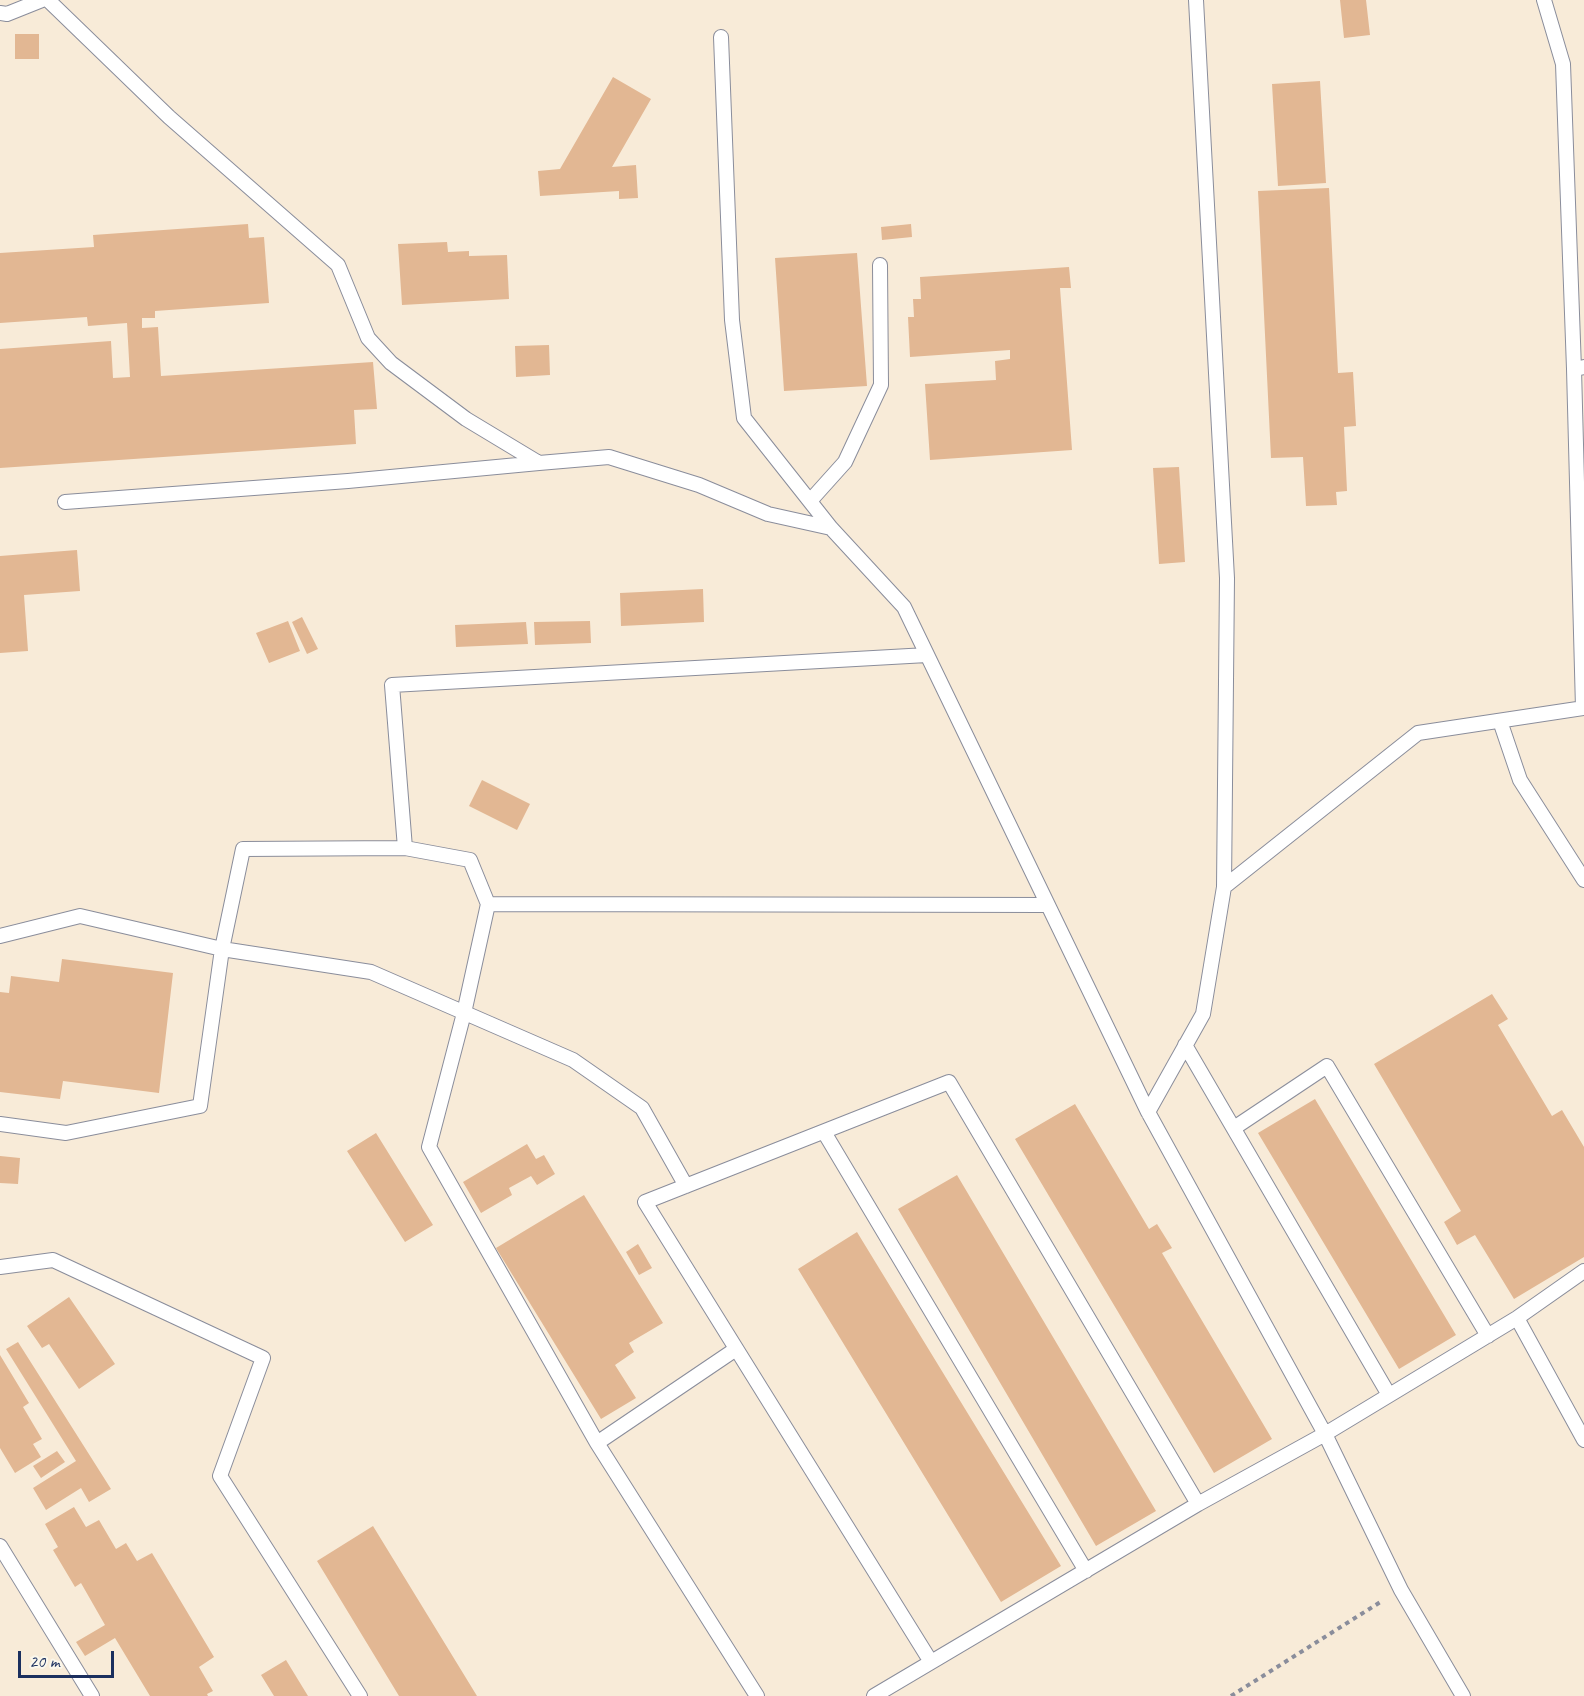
<!DOCTYPE html>
<style>
body{margin:0}
#map{position:relative;width:1584px;height:1696px;overflow:hidden;background:#f8ebd8;font-family:Caveat,sans-serif}
canvas{display:block}
.scale{position:absolute;left:18px;top:1651px;width:96px;height:27px;box-sizing:border-box;border:3px solid #1b2f5e;border-top:0;padding-left:8px;font-size:18px;line-height:21px;white-space:nowrap;color:#1b2f5e;-webkit-text-stroke:4px #fbf7ec;paint-order:stroke}
</style>
<div id="map">
<canvas width="1584" height="1696"></canvas>
<div class="scale">20 m</div>
</div>
<script>
const ctx = document.querySelector('canvas').getContext('2d');
ctx.lineJoin = 'round';
function fill(path, color) { ctx.fillStyle = color; ctx.fill(path, 'evenodd'); }
const poly = rows => new Path2D(rows.map(r => 'M' + r).join(''));
function stroke(path, color, width, dash) { ctx.strokeStyle = color; ctx.lineWidth = width; ctx.lineCap = dash ? 'butt' : 'round'; ctx.setLineDash(dash || []); ctx.stroke(path); }
fill(poly([
 [1340,0,1366,0,1370,35,1344,38],
 [15,34,39,34,39,59,15,59],
 [613,77,651,99,612,167,636,165,638,198,619,199,619,191,540,196,538,171,560,169],
 [1320,81,1326,183,1278,186,1272,84],
 [1329,188,1338,373,1353,372,1356,426,1344,427,1347,491,1336,492,1337,505,1306,506,1303,457,1271,458,1258,191],
 [248,224,249,238,264,237,269,303,155,311,155,318,142,318,142,328,158,327,161,376,373,362,377,409,354,410,356,444,0,468,0,349,111,341,113,378,130,377,127,323,88,326,87,317,0,323,0,253,94,247,93,235],
 [911,224,912,237,882,240,881,227],
 [447,242,448,252,469,251,469,256,507,255,509,299,402,305,398,244],
 [857,253,867,386,784,391,775,258],
 [1069,267,1071,288,1060,288,1072,450,930,460,925,384,996,380,995,361,1010,359,1010,350,910,357,908,317,914,317,913,299,921,299,920,277],
 [549,345,550,375,516,377,515,346],
 [1179,467,1185,562,1159,564,1153,468],
 [77,550,80,591,24,595,28,651,0,653,0,556],
 [703,589,704,622,621,626,620,593],
 [302,617,318,649,307,654,292,622],
 [288,621,300,651,269,663,256,633],
 [590,621,591,643,535,645,534,622],
 [526,622,528,644,456,647,455,625],
 [482,780,530,804,517,830,469,806],
 [62,959,173,973,159,1093,63,1081,60,1099,0,1092,0,992,9,993,11,976,59,982],
 [1492,994,1508,1019,1498,1025,1552,1116,1562,1110,1584,1147,1584,1257,1514,1299,1475,1235,1457,1245,1444,1222,1461,1211,1374,1064],
 [1315,1099,1456,1335,1399,1369,1258,1133],
 [1075,1104,1149,1229,1157,1224,1172,1248,1162,1253,1272,1439,1214,1473,1015,1139],
 [376,1133,433,1225,405,1242,347,1151],
 [527,1144,536,1159,544,1155,555,1174,537,1185,531,1176,509,1188,512,1195,481,1213,463,1182],
 [0,1156,20,1158,18,1184,0,1183],
 [957,1175,1156,1511,1096,1546,898,1209],
 [584,1195,663,1323,629,1343,634,1352,615,1365,636,1398,601,1419,496,1248],
 [857,1232,1061,1566,1001,1602,798,1269],
 [638,1244,652,1268,639,1275,626,1252],
 [69,1297,115,1364,79,1389,49,1344,42,1348,27,1326],
 [18,1342,111,1489,89,1502,81,1488,46,1510,33,1488,76,1461,6,1349],
 [0,1355,29,1403,23,1407,42,1439,33,1444,41,1457,15,1473,0,1448],
 [57,1451,65,1462,41,1478,33,1466],
 [74,1507,86,1527,99,1520,116,1549,126,1543,137,1561,152,1553,214,1657,199,1667,213,1691,207,1694,208,1696,150,1696,115,1638,85,1656,76,1642,105,1625,81,1583,75,1587,53,1550,58,1547,45,1524],
 [373,1526,477,1696,399,1696,317,1561],
 [286,1660,308,1696,274,1696,261,1675]
]), '#e2b793');
const service = poly([
 [48,0,169,117,338,265,368,338,391,363,466,419,539,463,609,457,699,485,768,514,831,528],
 [1544,0,1563,64,1574,369],
 [0,13,7,14,42,0],
 [721,37,732,320,744,418,831,528,904,607,1148,1112,1325,1434,1401,1590,1463,1696],
 [810,501,845,462,881,385,880,265],
 [65,502,348,481,539,463],
 [1583,708,1574,369,1584,367],
 [1500,721,1520,780,1584,880],
 [405,848,392,685,927,655],
 [1224,887,1418,733,1584,708],
 [0,936,80,916,222,949,371,972,573,1060,642,1108,686,1186],
 [1185,1045,1389,1395],
 [1148,1112,1203,1014,1224,887,1227,578,1196,0],
 [0,1124,66,1133,200,1106,222,949,243,849,405,848,470,860,488,904],
 [1234,1128,1327,1066,1488,1336],
 [824,1132,1086,1571],
 [0,1267,53,1260,263,1358,220,1476,360,1696],
 [1517,1318,1584,1440],
 [597,1443,736,1349],
 [0,1546,92,1696],
 [931,1662,645,1202,949,1082,1198,1504],
 [757,1696,597,1443,429,1147,464,1013,488,904,1048,905],
 [874,1696,1198,1504,1325,1434,1517,1318,1584,1271]
]);
stroke(service, '#8a8d9b', 16);
stroke(poly([
 [1231,1696,1382,1601]
]), '#8a8d9b', 4, [4.5, 4.5]);
stroke(service, '#fff', 14);
</script>
